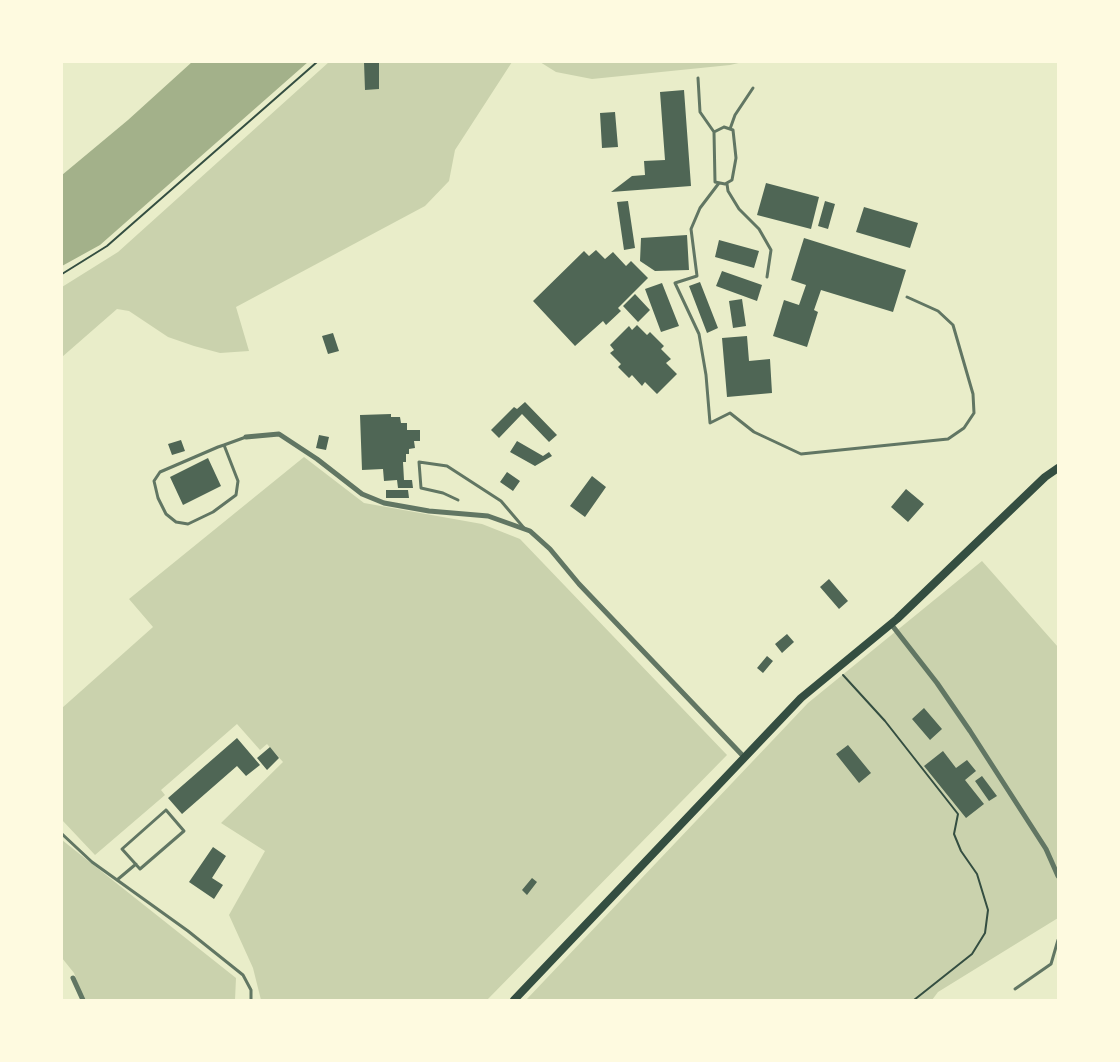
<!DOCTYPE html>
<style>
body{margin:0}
#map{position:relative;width:1120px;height:1062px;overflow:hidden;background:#e9edc9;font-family:Rubik,sans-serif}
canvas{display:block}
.frame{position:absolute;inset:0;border:63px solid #fefae0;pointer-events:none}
</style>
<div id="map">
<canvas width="1120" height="1062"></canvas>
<div class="frame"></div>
</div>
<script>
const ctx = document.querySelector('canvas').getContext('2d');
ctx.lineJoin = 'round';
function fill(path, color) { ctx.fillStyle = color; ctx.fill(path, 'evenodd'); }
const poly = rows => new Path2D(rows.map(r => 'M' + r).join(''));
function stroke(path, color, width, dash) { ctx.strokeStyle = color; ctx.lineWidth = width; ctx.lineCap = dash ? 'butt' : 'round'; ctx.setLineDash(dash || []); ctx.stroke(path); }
fill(poly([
 [329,62,512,62,455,150,449,181,425,206,236,307,249,351,220,353,194,346,168,337,129,311,117,309,62,357,62,287,118,252],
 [540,62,743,62,730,65,592,79,556,72],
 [304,457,364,503,482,524,520,539,727,755,487,1000,261,1000,253,968,229,915,265,851,221,823,283,762,267,744,260,750,237,724,161,790,165,795,95,855,62,820,62,708,153,627,129,599],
 [982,561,1058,647,1058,918,938,992,932,1000,526,1000,808,703],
 [62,840,236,978,235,1000,84,1000,74,973,62,958]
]), '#cad2ad');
fill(poly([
 [192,62,308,62,100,245,62,266,62,175,128,120]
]), '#a3b18a');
fill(poly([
 [364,62,379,62,379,89,365,90],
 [684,90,691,186,611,192,632,176,645,175,644,161,665,160,660,92],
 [615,112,618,147,602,148,600,113],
 [766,183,819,197,811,229,757,215],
 [628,201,635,248,624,250,617,202],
 [825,201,835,204,828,229,818,226],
 [864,207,918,223,910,248,856,232],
 [687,235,689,270,655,271,640,261,641,238],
 [804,238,906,270,893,312,821,290,814,310,818,312,807,347,773,336,784,300,799,305,806,285,791,280],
 [719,240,759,251,754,268,715,257],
 [596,250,605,259,613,252,626,266,631,261,648,278,618,308,621,311,606,325,603,321,575,346,533,301,584,251,589,256],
 [722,271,762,285,757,301,716,286],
 [700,282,718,328,707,333,689,286],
 [662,283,679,326,661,332,645,289],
 [635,294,650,310,638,322,623,306],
 [742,299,746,326,733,328,729,301],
 [637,325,647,335,650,332,664,346,661,349,671,359,666,363,677,374,657,394,645,382,642,386,632,375,629,378,618,367,621,364,610,353,614,350,610,345,629,326,632,330],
 [333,333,339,351,328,354,322,336],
 [747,336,749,361,770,359,772,393,727,397,722,338],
 [525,402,557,435,549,442,522,414,499,438,491,430,514,407,517,409],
 [391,414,391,417,400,417,401,423,407,423,407,430,420,430,420,441,414,441,415,448,409,449,409,454,406,454,406,462,403,462,404,480,412,480,413,488,398,488,397,480,384,481,383,469,362,470,360,415],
 [319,435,329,437,326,450,316,448],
 [181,440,185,451,172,455,168,444],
 [517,441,543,456,549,452,552,456,535,466,510,452],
 [208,458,221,486,183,505,170,477],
 [507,472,520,481,513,491,500,482],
 [592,476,606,487,585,517,570,506],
 [906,489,924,504,908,522,891,507],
 [386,490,408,490,409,498,386,498],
 [829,579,848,601,839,609,820,587],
 [787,634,794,642,782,653,775,644],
 [767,656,773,661,763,673,757,668],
 [924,708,942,729,930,740,912,719],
 [237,738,260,765,246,776,237,766,182,814,168,798],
 [848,745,871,773,859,783,836,754],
 [270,747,279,758,267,770,257,758],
 [943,751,956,768,967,760,976,771,965,780,984,804,966,818,924,766],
 [982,776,997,796,989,801,975,781],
 [213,847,226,856,212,878,223,885,214,899,189,882],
 [532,878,537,882,527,895,522,890]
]), '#4f6655');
stroke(poly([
 [62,274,107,246,317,62],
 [843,675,885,721,958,814,954,834,961,851,977,874,988,910,985,933,972,954,914,1000]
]), '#344e41', 2);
stroke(poly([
 [698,78,700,112,714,132],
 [724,127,733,130,736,158,732,180,725,184,715,182,714,132,724,127],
 [730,129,735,115,753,88],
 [719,183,700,208,691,229,697,276,675,283,699,334,706,375,710,423,730,413,754,432,801,454,948,439,964,428,974,413,973,394,953,325,938,311,907,297],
 [727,184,728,191,739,209,759,229,771,250,767,277],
 [224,445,238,481,236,495,213,512,188,524,176,522,166,514,158,498,154,481,160,472,218,447,224,445,246,437],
 [458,500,443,493,421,488,419,462,447,466,501,501,524,528],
 [166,810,184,831,140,869,122,849,166,810],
 [62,834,92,862,188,931,243,975,251,990,251,1000],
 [117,880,136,864],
 [1015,989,1051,964,1058,940]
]), '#617663', 3);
stroke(poly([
 [246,437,279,434,317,459,362,494,384,503,429,511,488,516,530,531,550,549,579,584,745,758],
 [891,624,937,683,970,731,1046,849,1058,876],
 [73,978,83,1000]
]), '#617663', 5);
stroke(poly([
 [514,1000,801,698,897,619,1045,477,1058,468]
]), '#344e41', 8);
</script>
